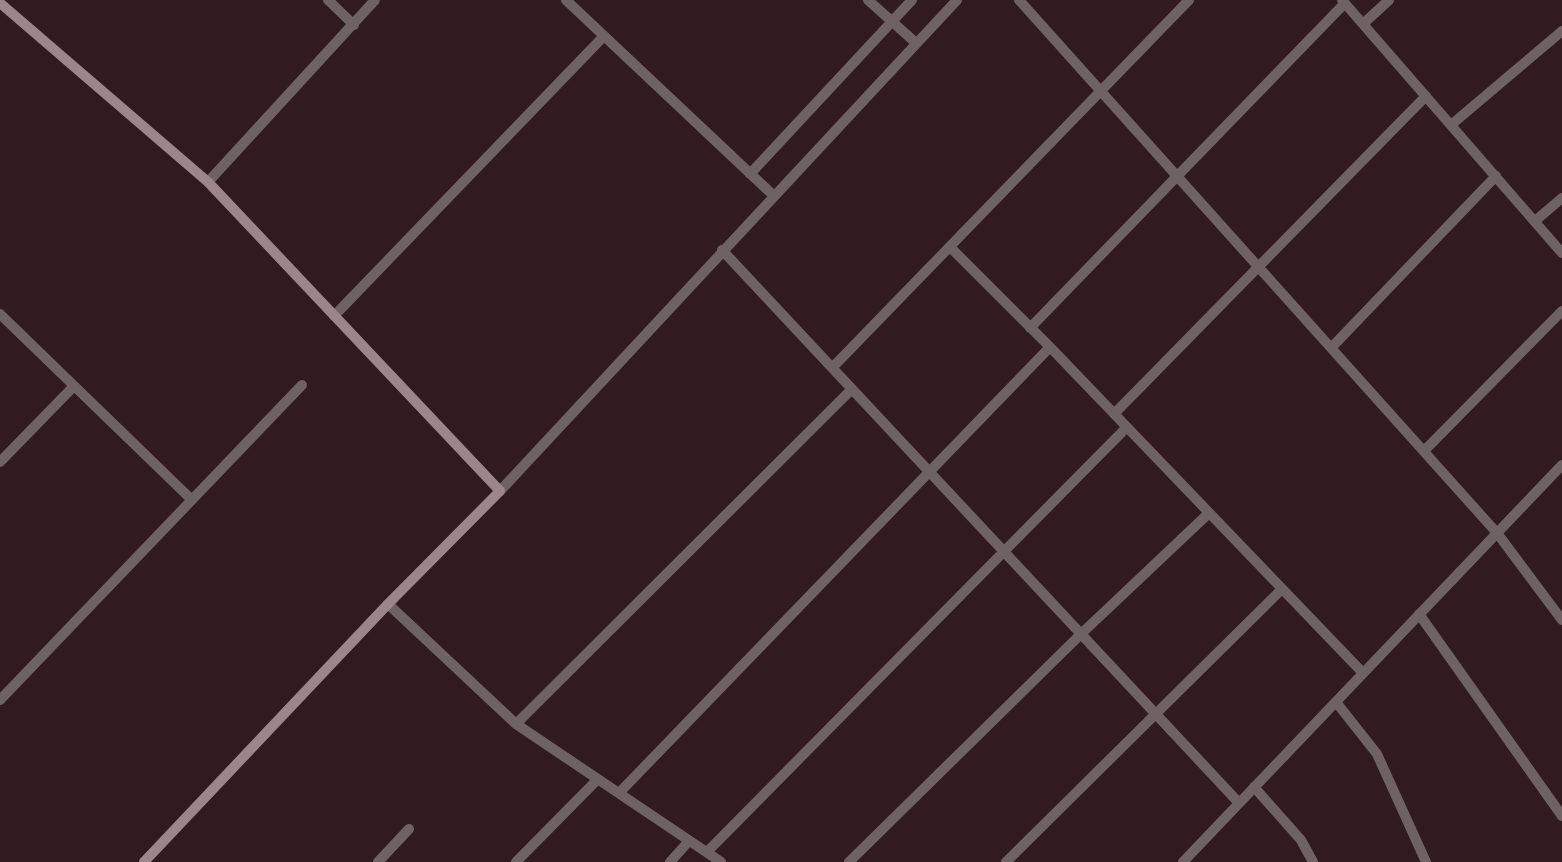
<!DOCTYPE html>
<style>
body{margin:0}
canvas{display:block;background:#311b20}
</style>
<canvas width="1562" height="862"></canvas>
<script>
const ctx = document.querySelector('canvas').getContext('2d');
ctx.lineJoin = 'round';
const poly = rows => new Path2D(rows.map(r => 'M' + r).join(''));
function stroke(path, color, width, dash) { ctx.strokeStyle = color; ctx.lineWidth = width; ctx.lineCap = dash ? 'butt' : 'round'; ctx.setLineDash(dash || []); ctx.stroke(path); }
stroke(poly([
 [328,0,354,25],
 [566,0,773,195],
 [868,0,916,43],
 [1019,0,1497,533,1562,620],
 [1342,0,1562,253],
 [1363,24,1389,0],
 [1451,125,1562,31],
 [750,174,912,0],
 [208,182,375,0],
 [1535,221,1562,198],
 [950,247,1050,347,1363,673],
 [722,250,1239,803],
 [0,314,192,500],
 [334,316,604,36],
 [1030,328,1345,3],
 [1331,348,1496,176],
 [832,368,1189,0],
 [1114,414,1426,96],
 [1424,451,1562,311],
 [0,462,74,386],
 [500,491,957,0],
 [388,604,516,724,721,862],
 [1419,614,1562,816],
 [0,700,302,385],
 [1336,702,1377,754,1426,862],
 [516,724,852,389],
 [1254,787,1301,840,1313,862],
 [619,793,1050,347],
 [707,852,1127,427],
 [378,862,409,829],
 [516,862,598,779],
 [670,862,689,841],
 [849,862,1081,634,1209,513],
 [1006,862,1282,589],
 [1183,862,1562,465]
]), '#6f6265', 10);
stroke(poly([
 [0,3,208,182,500,491,388,604,144,862]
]), '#9b878a', 10);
</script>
